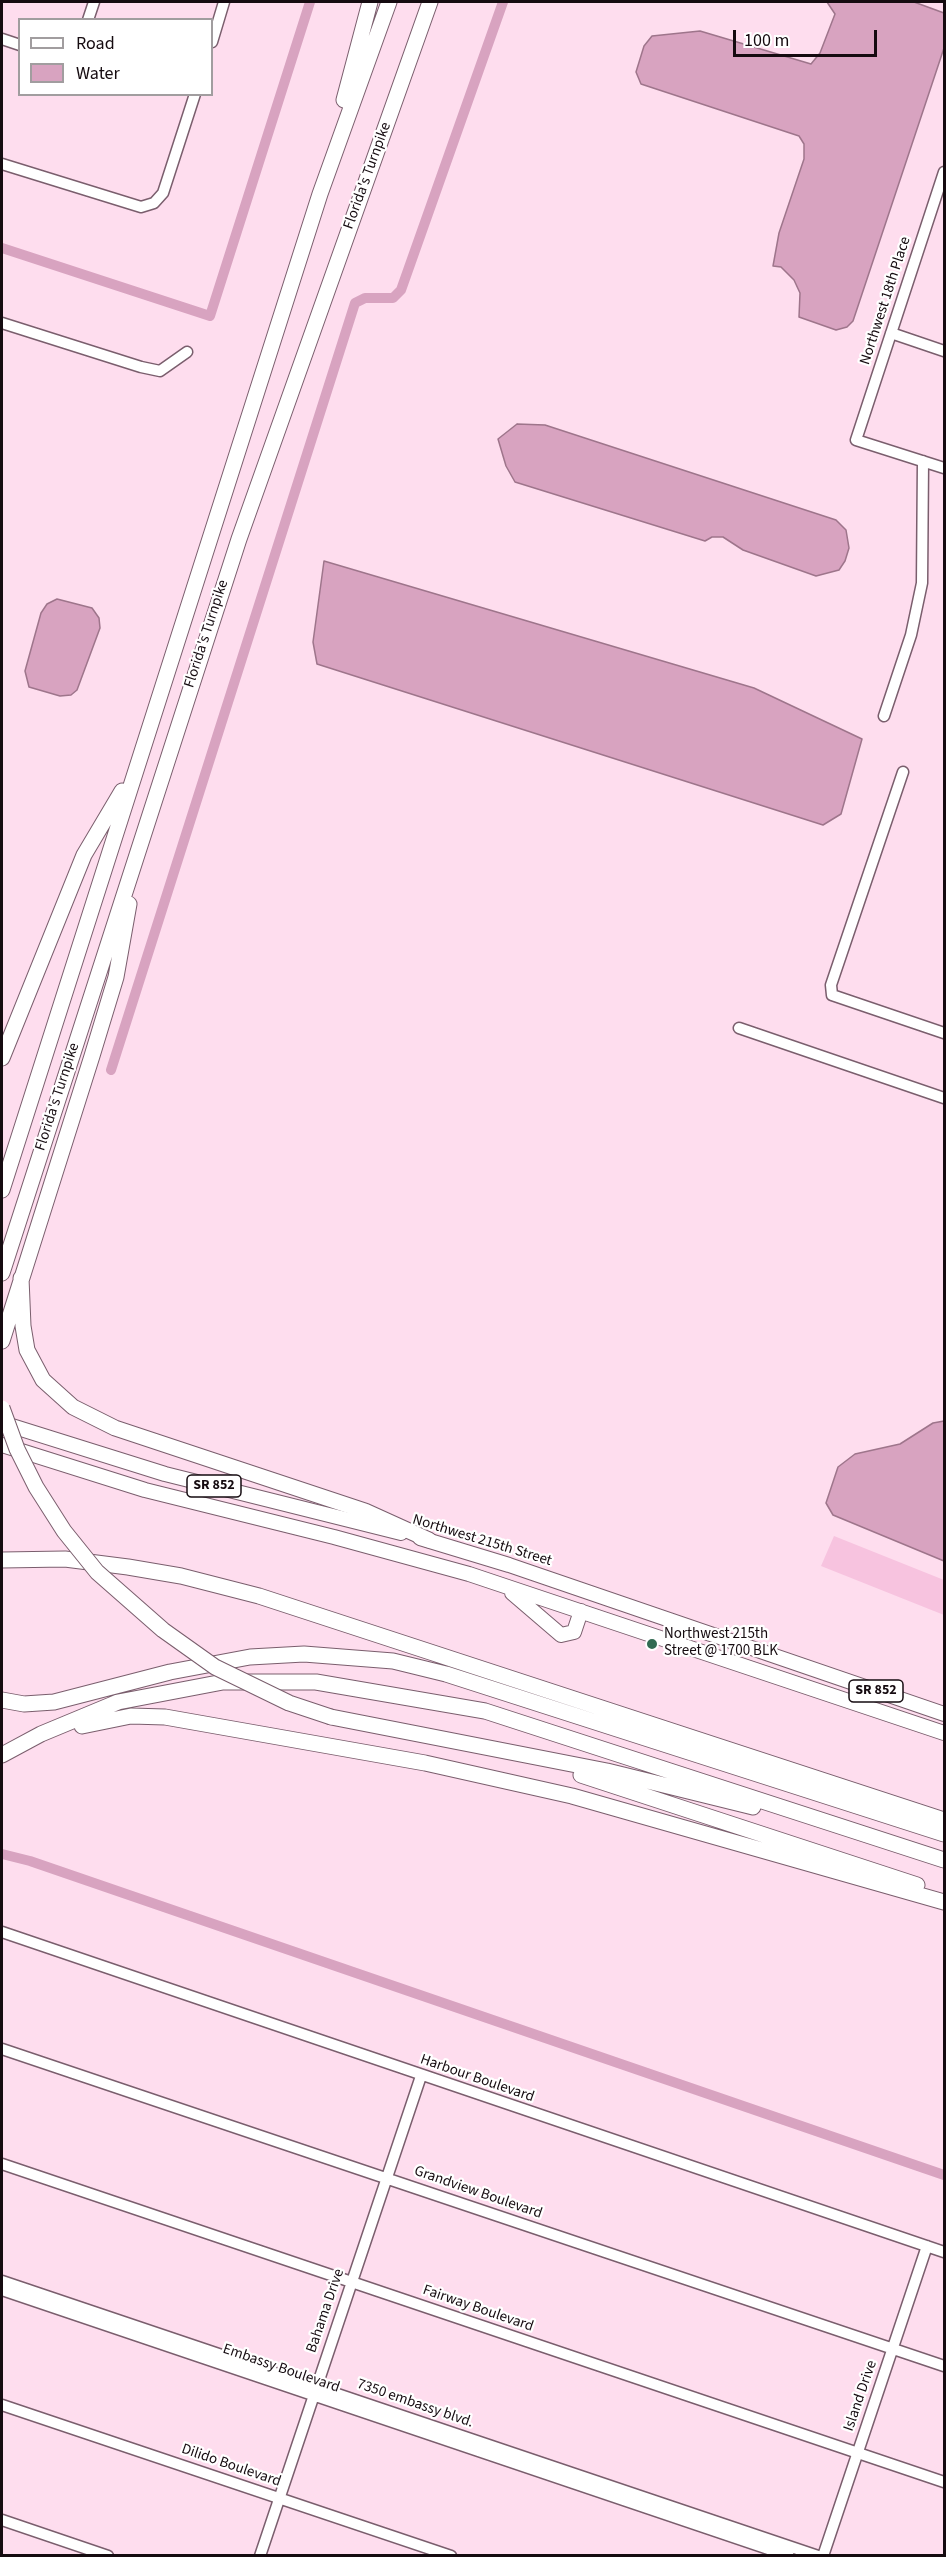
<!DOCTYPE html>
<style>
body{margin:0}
#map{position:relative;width:946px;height:2557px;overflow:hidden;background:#feddee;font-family:"Source Sans 3",sans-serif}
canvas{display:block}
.frame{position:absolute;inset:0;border:3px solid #150b10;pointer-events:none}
.legend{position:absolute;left:18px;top:18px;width:195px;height:78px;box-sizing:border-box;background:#fff;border:2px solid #a19d9f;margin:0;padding:8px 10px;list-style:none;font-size:18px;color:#150b10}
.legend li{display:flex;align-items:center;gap:12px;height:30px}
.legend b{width:30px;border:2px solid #a19d9f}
.scale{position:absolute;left:733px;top:30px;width:144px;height:27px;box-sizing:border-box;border:3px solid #150b10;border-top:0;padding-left:8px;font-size:18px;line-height:21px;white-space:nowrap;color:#150b10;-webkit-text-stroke:4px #fff;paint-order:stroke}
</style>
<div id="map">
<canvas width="946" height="2557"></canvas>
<div class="frame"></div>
<ul class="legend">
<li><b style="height:8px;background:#fff"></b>Road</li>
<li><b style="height:16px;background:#d8a3c0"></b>Water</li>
</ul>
<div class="scale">100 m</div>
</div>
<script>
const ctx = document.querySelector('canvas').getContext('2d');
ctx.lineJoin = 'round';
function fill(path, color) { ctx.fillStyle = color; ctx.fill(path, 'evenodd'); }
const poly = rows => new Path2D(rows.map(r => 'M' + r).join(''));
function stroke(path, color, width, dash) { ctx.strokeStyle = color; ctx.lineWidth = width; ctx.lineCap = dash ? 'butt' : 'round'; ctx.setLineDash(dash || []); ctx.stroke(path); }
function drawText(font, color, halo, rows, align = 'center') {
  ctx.font = font + ' "Source Sans 3",sans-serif'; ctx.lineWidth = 4.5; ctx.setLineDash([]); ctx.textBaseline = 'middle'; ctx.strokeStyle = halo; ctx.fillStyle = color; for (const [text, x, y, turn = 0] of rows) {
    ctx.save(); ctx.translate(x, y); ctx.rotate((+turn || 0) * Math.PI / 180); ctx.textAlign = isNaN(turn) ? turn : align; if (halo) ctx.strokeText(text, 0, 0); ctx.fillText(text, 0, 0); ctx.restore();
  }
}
fill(poly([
 [834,1536,944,1580,944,1615,821,1566]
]), '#f7c3df');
const water = poly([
 [827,2,914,2,944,13,944,48,853,321,847,327,836,330,799,317,800,293,794,280,781,267,773,266,779,233,804,159,804,144,799,136,641,84,636,72,644,46,652,36,700,31,811,64,820,53,835,14,827,2],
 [517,424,545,425,836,520,846,530,849,548,845,561,839,570,816,576,743,550,723,537,712,537,705,541,515,482,506,466,498,439,517,424],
 [324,561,754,688,862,739,841,814,823,825,317,664,313,642,324,561],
 [57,599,92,608,99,618,100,628,77,690,71,695,60,696,29,687,25,671,41,613,47,604,57,599],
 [944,1421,944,1561,833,1515,826,1503,838,1467,855,1454,900,1444,933,1423,944,1421]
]);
fill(water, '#d8a3c0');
stroke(water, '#9e758b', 1.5);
stroke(poly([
 [2,248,210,316,310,2],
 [111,1070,355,303,365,298,393,298,401,290,503,2],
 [2,1854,30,1861,944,2175]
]), '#d8a3c0', 10);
const minor = poly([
 [88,20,94,2],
 [2,39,20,45],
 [212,42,224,2],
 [2,164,141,207,154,203,163,193,195,94],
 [944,172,856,440,944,468],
 [2,323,141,367,160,371,187,352],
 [891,333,944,351],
 [884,716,911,635,922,583,923,461],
 [903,772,831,985,832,995,944,1033],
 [739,1028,944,1098],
 [2,1932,944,2252],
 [2,2049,944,2366],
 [2,2164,944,2482],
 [2,2281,818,2556],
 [2,2290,789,2556],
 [2,2405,451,2556],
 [2,2520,108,2556],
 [260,2556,421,2076],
 [823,2556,927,2246]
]);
const major = poly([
 [2,1423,165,1474,401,1533],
 [2,1445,145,1490,334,1537,469,1574,944,1733],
 [420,1538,509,1565,944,1714],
 [512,1593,561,1635,574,1632,581,1611]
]);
const highway = poly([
 [344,100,370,2],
 [2,1058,84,855,122,791],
 [2,1190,320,194,389,2],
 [2,1273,239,539,430,2],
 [21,1278,23,1326,27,1350,43,1380,73,1407,115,1428,365,1511,429,1540],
 [2,1341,92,1056,116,977,129,904],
 [2,1560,65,1559,128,1567,181,1576,259,1596,944,1820],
 [2,1700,24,1704,54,1702,170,1672,250,1657,304,1654,393,1661,446,1674,944,1834],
 [331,1717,607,1771,753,1807],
 [82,1726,131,1716,165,1717,425,1763,572,1796,944,1902],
 [2,1755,41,1734,118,1702,223,1682,316,1682,485,1711,944,1860],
 [581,1775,917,1885]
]);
stroke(minor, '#7a5e6d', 13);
stroke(major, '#7a5e6d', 16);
stroke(highway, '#7a5e6d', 17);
stroke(minor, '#fff', 10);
stroke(major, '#fff', 14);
stroke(highway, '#fff', 15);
const highwayBridge = poly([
 [2,1408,17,1449,36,1487,64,1531,97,1572,163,1630,215,1667,289,1703,331,1717]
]);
stroke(highwayBridge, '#7a5e6d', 17, []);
stroke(highwayBridge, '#fff', 15);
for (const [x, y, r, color] of [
 [652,1644,6,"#326b53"]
]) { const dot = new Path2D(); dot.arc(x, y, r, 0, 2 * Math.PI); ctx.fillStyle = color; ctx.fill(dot); stroke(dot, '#fff', 2); }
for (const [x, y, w] of [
 [214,1486,54],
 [876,1691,54]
]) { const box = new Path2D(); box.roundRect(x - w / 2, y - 11, w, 22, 4.5); ctx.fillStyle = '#fff'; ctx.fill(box); stroke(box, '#150b10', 1.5); }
drawText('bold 14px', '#150b10', null, [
 ["SR 852",214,1486],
 ["SR 852",876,1691]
]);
drawText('15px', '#150b10', '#fff', [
 ["Florida's Turnpike",368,176,-70],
 ["Northwest 18th Place",886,301,-72],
 ["Florida's Turnpike",207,634,-72],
 ["Florida's Turnpike",58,1097,-72],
 ["Northwest 215th Street",482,1541,17],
 ["Harbour Boulevard",477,2079,19],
 ["Grandview Boulevard",478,2193,19],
 ["Fairway Boulevard",478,2309,19],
 ["Bahama Drive",326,2311,-71],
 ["Embassy Boulevard",281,2369,19],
 ["Island Drive",861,2396,-71],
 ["7350 embassy blvd.",415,2404,19],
 ["Dilido Boulevard",231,2466,19]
]);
drawText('15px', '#150b10', '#fff', [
 ["Northwest 215th",664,1635],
 ["Street @ 1700 BLK",664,1652]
], 'left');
</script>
